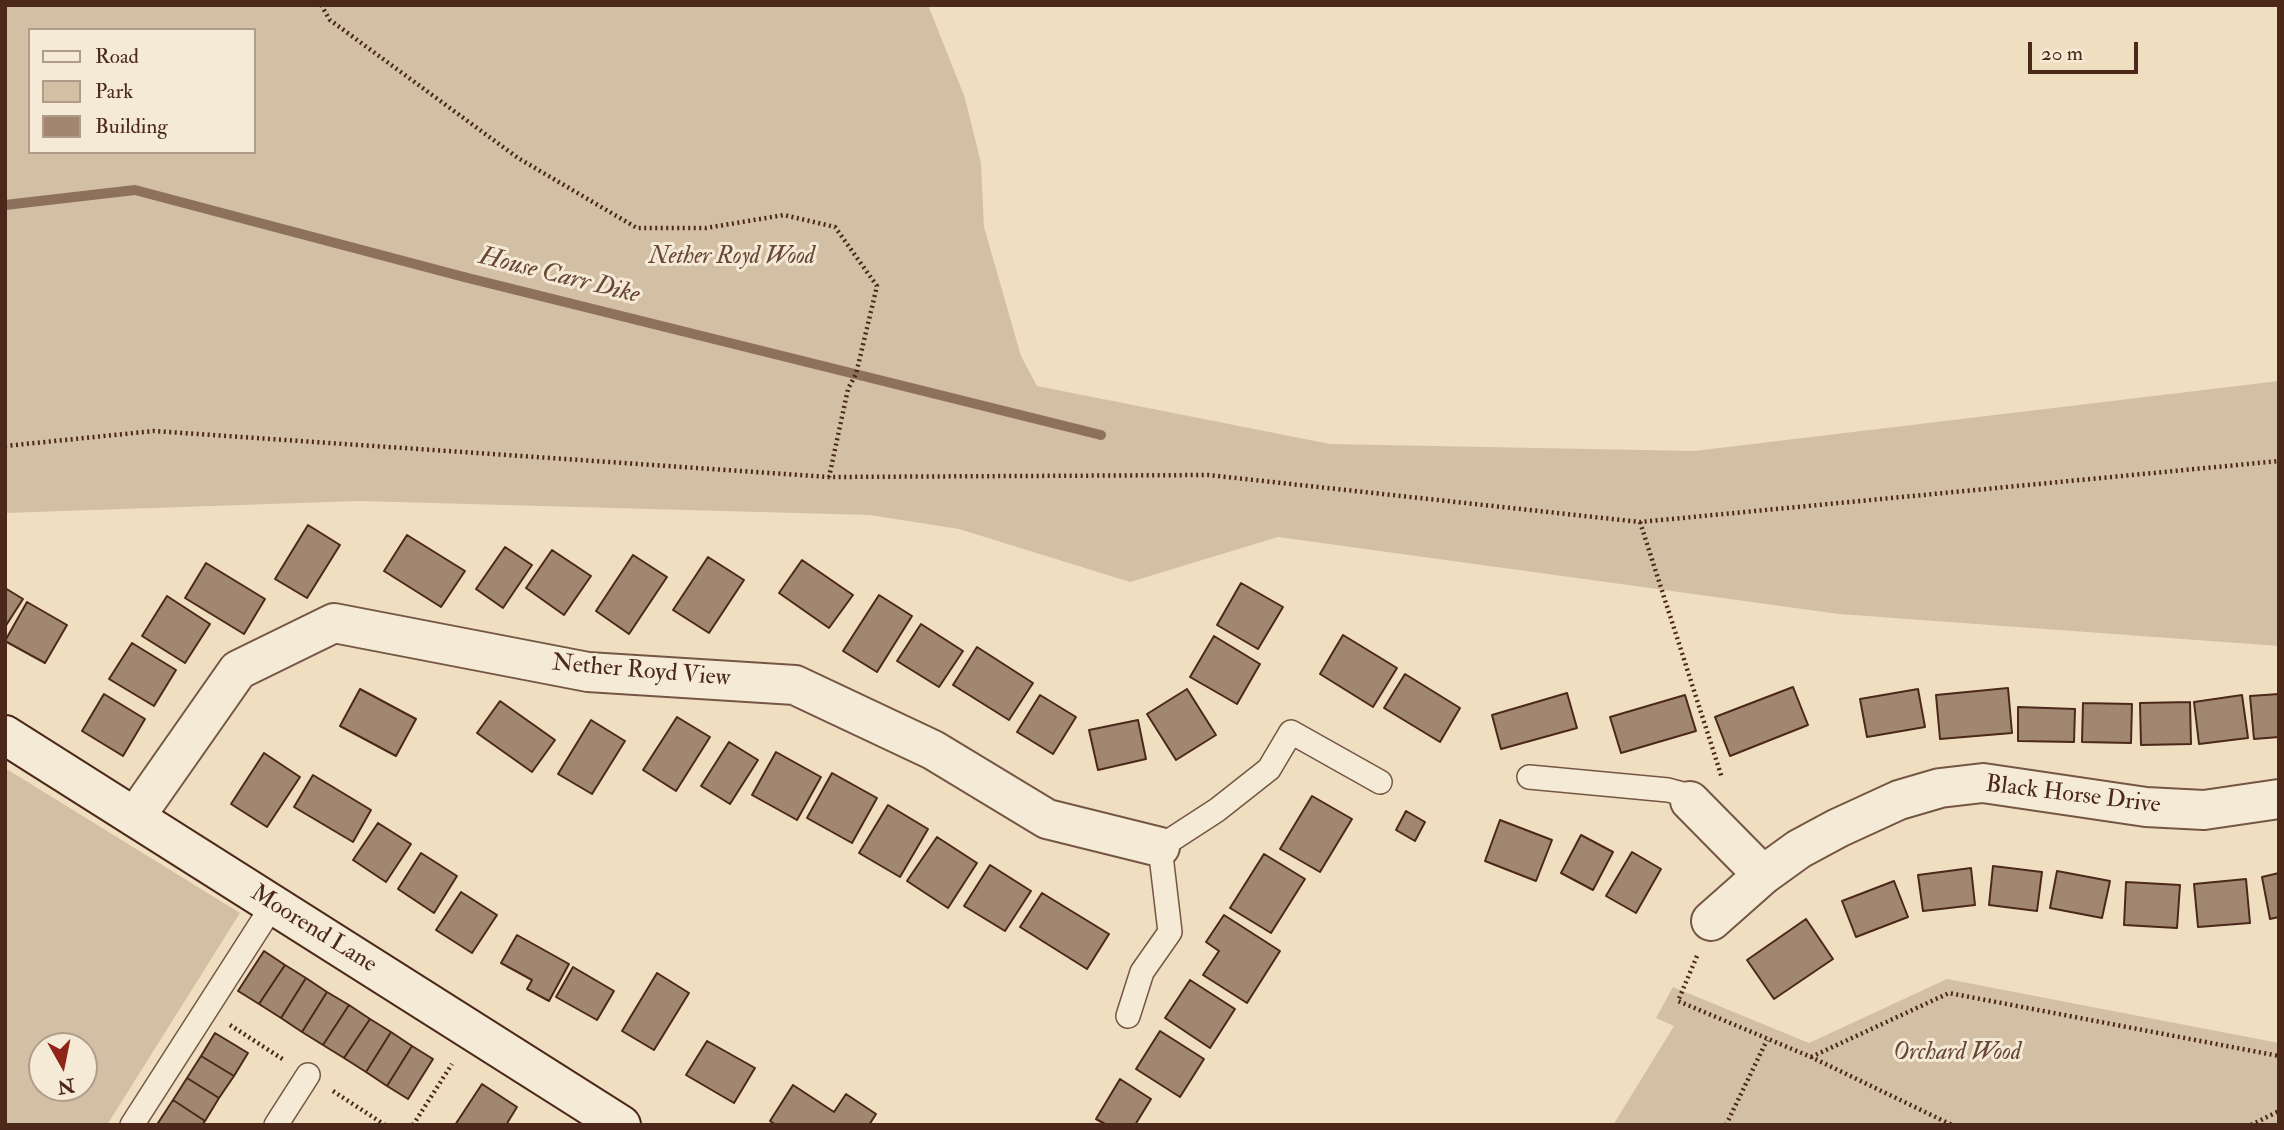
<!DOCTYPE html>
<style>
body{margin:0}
#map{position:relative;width:2284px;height:1130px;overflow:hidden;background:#efdfc0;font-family:"IM FELL Double Pica",serif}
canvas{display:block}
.frame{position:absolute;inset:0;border:7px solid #4c281a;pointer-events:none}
.legend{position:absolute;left:28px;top:28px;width:228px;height:126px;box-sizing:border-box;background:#f5ead6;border:2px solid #b19c8b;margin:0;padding:9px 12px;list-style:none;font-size:21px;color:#4c281a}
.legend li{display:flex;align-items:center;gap:14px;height:35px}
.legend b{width:35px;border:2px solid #b19c8b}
.north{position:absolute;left:28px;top:1032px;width:70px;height:70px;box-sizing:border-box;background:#f5ead6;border:2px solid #b19c8b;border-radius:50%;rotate:171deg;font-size:19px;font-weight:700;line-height:28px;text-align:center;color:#4c281a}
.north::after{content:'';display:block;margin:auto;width:24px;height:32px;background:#8f2418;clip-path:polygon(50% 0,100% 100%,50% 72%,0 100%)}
.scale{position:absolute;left:2028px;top:42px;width:110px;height:32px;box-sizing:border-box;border:4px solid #4c281a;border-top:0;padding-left:9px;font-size:21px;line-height:24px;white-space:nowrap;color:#4c281a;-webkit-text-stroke:5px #f5ead6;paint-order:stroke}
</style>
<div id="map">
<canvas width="2284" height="1130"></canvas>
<div class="frame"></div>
<ul class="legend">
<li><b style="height:9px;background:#f5ead6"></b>Road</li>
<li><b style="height:19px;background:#d3c0a4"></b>Park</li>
<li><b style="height:19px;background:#a18770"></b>Building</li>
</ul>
<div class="north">N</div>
<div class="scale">20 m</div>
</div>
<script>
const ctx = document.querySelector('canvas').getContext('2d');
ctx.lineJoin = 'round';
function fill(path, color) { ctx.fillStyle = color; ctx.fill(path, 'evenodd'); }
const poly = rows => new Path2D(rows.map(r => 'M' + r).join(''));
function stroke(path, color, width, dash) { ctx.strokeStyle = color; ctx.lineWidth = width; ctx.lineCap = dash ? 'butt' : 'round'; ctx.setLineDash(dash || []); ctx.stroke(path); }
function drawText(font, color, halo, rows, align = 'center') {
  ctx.font = font + ' "IM FELL Double Pica",serif'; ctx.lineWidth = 6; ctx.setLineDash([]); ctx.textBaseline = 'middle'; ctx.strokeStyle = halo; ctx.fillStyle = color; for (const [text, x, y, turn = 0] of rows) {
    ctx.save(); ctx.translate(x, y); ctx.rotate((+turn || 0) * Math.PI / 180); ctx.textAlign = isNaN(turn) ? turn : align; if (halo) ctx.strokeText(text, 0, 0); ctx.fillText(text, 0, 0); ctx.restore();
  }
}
fill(poly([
 [5,5,928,5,965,98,981,163,984,227,1021,356,1037,386,1330,444,1694,451,2279,381,2279,646,1839,614,1278,537,1130,582,959,529,869,515,359,501,5,513],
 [30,30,254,30,254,152,30,152],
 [5,768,240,913,107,1125,5,1125],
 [42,1046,84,1046,84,1088,42,1088],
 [1947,979,2279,1043,2279,1125,1613,1125,1674,1026,1656,1018,1673,987,1809,1043]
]), '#d3c0a4');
stroke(poly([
 [5,205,135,190,464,277,1101,435]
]), '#8d715c', 10);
const building = poly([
 [308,525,340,545,307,598,275,579,308,525],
 [407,535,465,571,441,607,384,571,407,535],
 [505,547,532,565,503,608,476,589,505,547],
 [552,550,591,576,564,615,526,588,552,550],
 [633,555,667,577,629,634,596,611,633,555],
 [708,557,744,580,709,633,673,610,708,557],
 [802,560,853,595,829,628,779,593,802,560],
 [206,563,265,599,244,634,185,598,206,563],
 [1241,583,1283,607,1258,649,1217,625,1241,583],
 [5,588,23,599,5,627,5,588],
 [879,595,912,616,877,672,843,651,879,595],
 [167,596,210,624,185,663,142,636,167,596],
 [27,602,67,625,45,663,5,641,27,602],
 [921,624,963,651,939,687,897,661,921,624],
 [1343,635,1397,668,1373,707,1320,674,1343,635],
 [1214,636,1260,664,1237,704,1190,677,1214,636],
 [132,643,176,670,154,706,109,679,132,643],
 [977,647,1033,683,1009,720,953,685,977,647],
 [1405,674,1460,708,1440,742,1384,708,1405,674],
 [1793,687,1808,725,1730,756,1715,717,1793,687],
 [2008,688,2012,733,1940,739,1936,695,2008,688],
 [360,689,416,719,396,756,340,726,360,689],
 [1187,689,1216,735,1176,760,1147,714,1187,689],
 [1918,689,1925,727,1867,737,1860,699,1918,689],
 [1567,693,1577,728,1501,749,1492,715,1567,693],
 [104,694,145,719,123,756,82,731,104,694],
 [2279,694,2279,737,2254,739,2250,696,2279,694],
 [1040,695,1076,717,1053,754,1017,732,1040,695],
 [1685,695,1696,731,1621,753,1610,717,1685,695],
 [2242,695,2248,738,2199,744,2194,702,2242,695],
 [500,701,555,740,532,772,477,733,500,701],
 [2190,702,2191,744,2141,745,2140,703,2190,702],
 [2083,703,2132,704,2131,743,2082,742,2083,703],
 [2018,707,2075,709,2074,742,2018,741,2018,707],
 [677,717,710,737,676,791,643,770,677,717],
 [591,720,625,741,592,794,558,774,591,720],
 [1138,720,1146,759,1098,770,1089,730,1138,720],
 [729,742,758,760,730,804,701,786,729,742],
 [776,752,821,777,797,820,752,795,776,752],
 [264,753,300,777,267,827,231,804,264,753],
 [832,773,877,798,852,843,807,818,832,773],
 [313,775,371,810,353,842,294,807,313,775],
 [1312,796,1352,819,1320,872,1280,849,1312,796],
 [888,805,928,829,900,877,859,853,888,805],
 [1406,811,1425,822,1415,841,1396,830,1406,811],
 [1500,820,1552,840,1536,881,1485,861,1500,820],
 [378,823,411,844,386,882,353,860,378,823],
 [1581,835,1613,852,1593,890,1561,873,1581,835],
 [937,837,977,863,948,908,907,881,937,837],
 [1632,852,1661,869,1636,913,1606,896,1632,852],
 [421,853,457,876,434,913,398,889,421,853],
 [1264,854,1305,879,1271,933,1230,908,1264,854],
 [990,865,1031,891,1005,931,964,906,990,865],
 [1993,866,2042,872,2037,911,1989,905,1993,866],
 [1971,868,1975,905,1923,911,1918,875,1971,868],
 [2057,871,2110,881,2102,918,2050,908,2057,871],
 [2279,873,2279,917,2270,919,2262,877,2279,873],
 [2246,879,2250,923,2198,927,2194,884,2246,879],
 [1894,881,1908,917,1856,937,1842,901,1894,881],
 [2126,882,2180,885,2177,928,2124,925,2126,882],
 [461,892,497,915,472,953,436,930,461,892],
 [1042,893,1109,934,1087,969,1020,927,1042,893],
 [1224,915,1280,951,1247,1003,1203,975,1219,951,1206,942,1224,915],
 [1806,919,1833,959,1774,999,1747,960,1806,919],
 [517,935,569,964,549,1001,527,989,532,980,501,963,517,935],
 [264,951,285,965,259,1004,238,991,264,951],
 [285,965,306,978,281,1018,259,1004,285,965],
 [573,967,614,991,597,1020,556,997,573,967],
 [657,973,689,993,654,1050,622,1031,657,973],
 [306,978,327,992,302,1032,281,1018,306,978],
 [1190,980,1235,1009,1210,1048,1165,1018,1190,980],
 [327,992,349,1005,323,1045,302,1032,327,992],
 [349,1005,370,1019,344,1058,323,1045,349,1005],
 [370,1019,391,1032,366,1072,344,1058,370,1019],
 [1160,1031,1204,1059,1180,1097,1136,1069,1160,1031],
 [391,1032,412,1046,387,1086,366,1072,391,1032],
 [215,1033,248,1053,234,1076,201,1056,215,1033],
 [707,1041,755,1068,734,1103,686,1075,707,1041],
 [412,1046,433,1059,408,1099,387,1086,412,1046],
 [201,1056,234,1076,219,1098,187,1078,201,1056],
 [187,1078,219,1098,205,1121,173,1100,187,1078],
 [1120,1079,1151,1099,1135,1125,1107,1125,1096,1119,1120,1079],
 [482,1084,517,1107,506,1125,455,1125,482,1084],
 [793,1085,834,1112,846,1094,876,1114,869,1125,776,1125,770,1121,793,1085],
 [173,1100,205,1121,202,1125,162,1125,158,1123,173,1100]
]);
fill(building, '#a18770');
stroke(building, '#4c281a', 2);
const lane = poly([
 [1529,777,1668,790,1683,794,1690,801],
 [1128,1016,1142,972,1170,932,1160,847,1217,810,1269,769,1291,732,1380,782],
 [132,1125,273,905],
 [276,1125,308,1075]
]);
const street = poly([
 [1690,801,1763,875,1799,849,1838,828,1899,800,1940,788,1983,783,2146,807,2204,810,2279,799],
 [135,817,238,670,334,623,588,672,795,685,933,750,1047,819,1160,847],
 [1711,921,1763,875]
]);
const secondary = poly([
 [5,735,621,1125]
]);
stroke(lane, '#755644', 26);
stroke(street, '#755644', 42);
stroke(secondary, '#4c281a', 42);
stroke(poly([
 [321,5,330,20,518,158,637,228,706,228,784,215,835,227,877,286,856,374,848,389,829,477],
 [5,446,154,431,829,477,1208,475,1640,522,2279,461],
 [1640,522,1722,778],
 [1697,956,1678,1001,1811,1057,1952,1125],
 [230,1025,284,1060],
 [1811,1057,1949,993,2279,1056],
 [333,1091,385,1125],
 [413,1125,452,1064],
 [1726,1125,1767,1040],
 [2251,1125,2279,1111]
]), '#4c281a', 4.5, [2, 3.5]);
stroke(lane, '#f5ead6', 23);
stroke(street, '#f5ead6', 38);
stroke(secondary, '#f5ead6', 38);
drawText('italic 24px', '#674636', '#f5ead6', [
 ["Nether Royd Wood",732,258],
 ["Orchard Wood",1957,1054]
]);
drawText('24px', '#4c281a', '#f5ead6', [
 ["Nether Royd View",641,672,5],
 ["Black Horse Drive",2073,796,7],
 ["Moorend Lane",313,930,32]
]);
drawText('italic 26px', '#674636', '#f5ead6', [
 ["House Carr Dike",559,277,14]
]);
</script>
